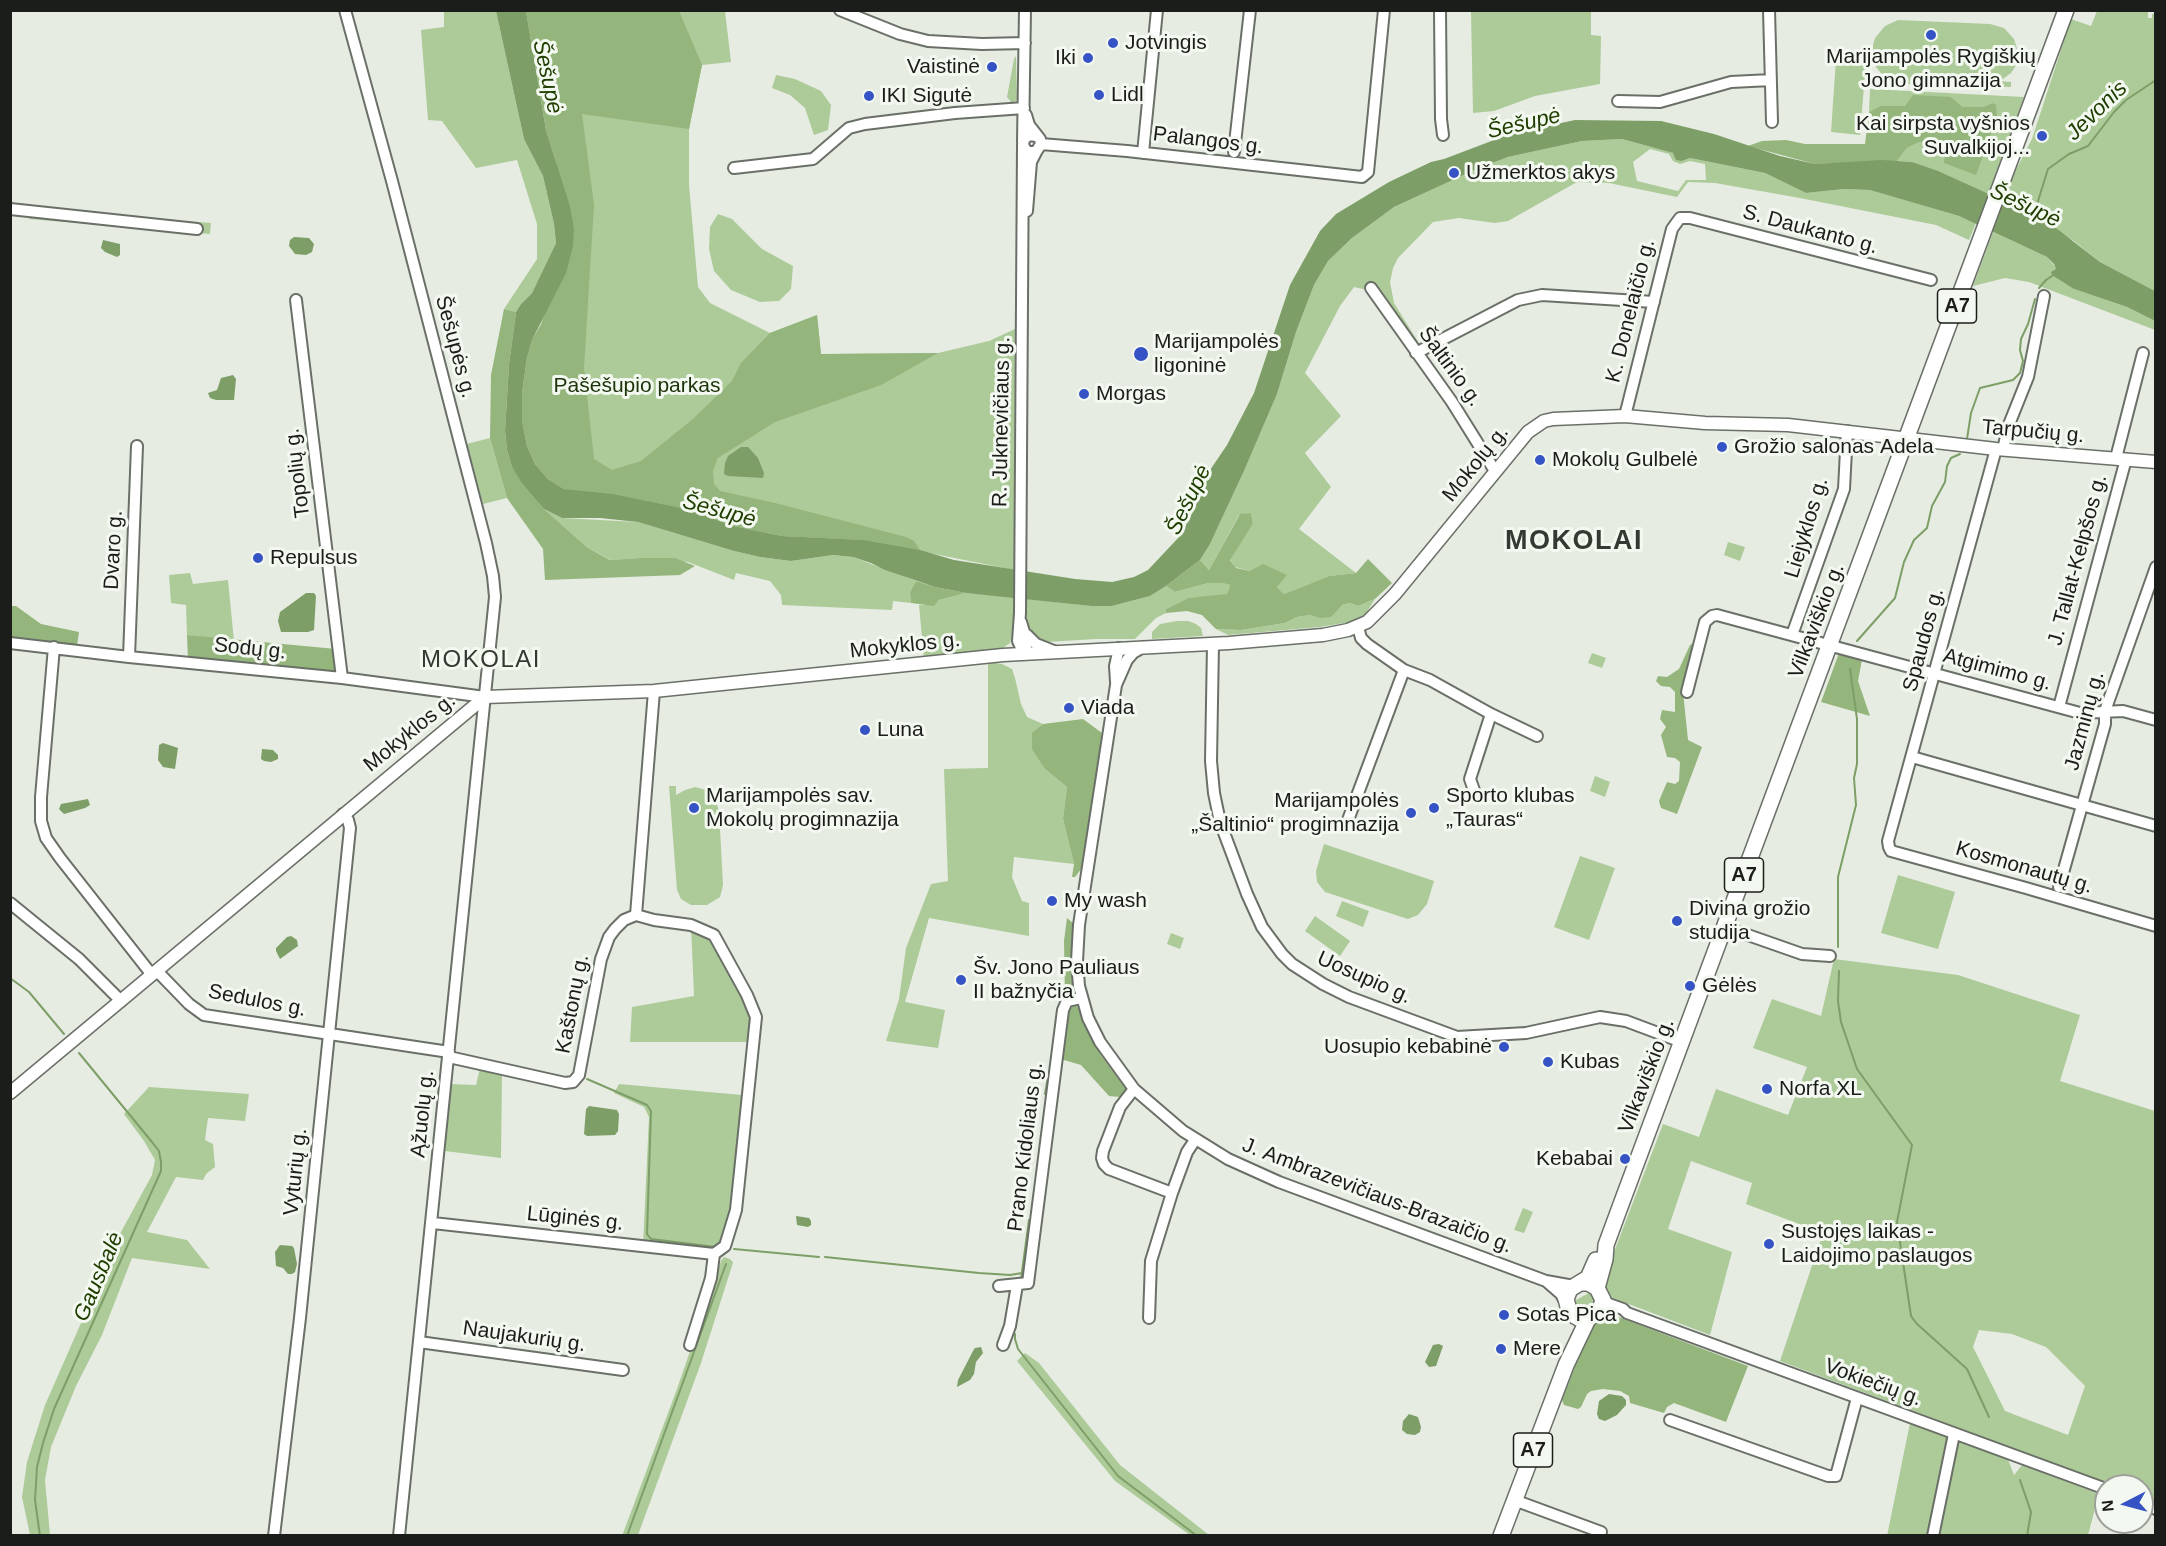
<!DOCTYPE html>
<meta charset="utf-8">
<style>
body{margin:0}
#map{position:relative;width:2166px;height:1546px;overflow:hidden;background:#e6ece2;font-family:Helvetica,sans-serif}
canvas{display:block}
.frame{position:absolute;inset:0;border:12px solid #1b1d1a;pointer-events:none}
.north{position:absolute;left:2094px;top:1474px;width:60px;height:60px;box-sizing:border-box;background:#f3f9f0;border:2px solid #9da19a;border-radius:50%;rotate:264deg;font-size:16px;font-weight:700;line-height:24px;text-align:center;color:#1b1d1a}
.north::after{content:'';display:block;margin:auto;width:21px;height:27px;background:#3653c5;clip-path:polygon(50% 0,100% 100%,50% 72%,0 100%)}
</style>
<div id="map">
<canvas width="2166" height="1546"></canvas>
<div class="frame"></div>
<div class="north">N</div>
</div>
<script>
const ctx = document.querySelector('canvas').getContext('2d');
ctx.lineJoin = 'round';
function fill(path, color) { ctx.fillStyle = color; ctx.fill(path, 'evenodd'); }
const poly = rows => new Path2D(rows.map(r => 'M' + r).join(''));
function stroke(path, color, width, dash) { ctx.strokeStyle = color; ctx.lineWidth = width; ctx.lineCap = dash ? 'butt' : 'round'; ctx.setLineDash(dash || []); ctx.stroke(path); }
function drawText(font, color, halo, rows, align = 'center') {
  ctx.font = font + ' Helvetica,sans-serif'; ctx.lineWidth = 6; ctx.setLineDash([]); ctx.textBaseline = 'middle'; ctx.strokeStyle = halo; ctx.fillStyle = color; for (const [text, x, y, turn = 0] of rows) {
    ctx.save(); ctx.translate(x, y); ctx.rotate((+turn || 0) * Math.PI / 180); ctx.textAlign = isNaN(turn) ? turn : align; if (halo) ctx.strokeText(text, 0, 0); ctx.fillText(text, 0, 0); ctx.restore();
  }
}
fill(poly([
 [444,11,496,11,524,139,543,176,554,224,556,243,532,293,521,304,516,312,504,309,537,259,537,224,517,160,476,168,442,121,428,120,421,30,444,27],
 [526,11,725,11,731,62,702,65,689,129,689,185,698,287,710,303,770,333,817,315,821,354,938,353,989,341,1015,329,1014,570,865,540,782,536,564,489,573,246],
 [1471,11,1591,11,1591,35,1601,36,1600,84,1535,96,1494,111,1473,113],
 [2097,11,2148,11,2148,18,2152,18,2152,14,2155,14,2155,291,2100,262,2074,241,2004,201,2009,183,2032,139,2071,19,2091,26],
 [1898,20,1990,24,2004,28,2014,39,2018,52,2015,67,2011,73,2000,81,2011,82,2011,87,1876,83,1876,78,1885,78,1876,67,1873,60,1873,45,1875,38,1885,26],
 [1016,56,1017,100,1012,103,1007,97,1014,59],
 [1836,59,1866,61,1860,135,1831,132],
 [776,75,795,79,821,91,831,105,828,130,814,135,805,108,790,95,772,88],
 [1870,89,2024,97,1988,195,1912,162,1897,161,1907,148,1919,142,1939,143,1945,154,1992,103,1983,107,1963,107,1951,97,1905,106,1880,106,1869,112],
 [1622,139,1673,153,1682,161,1690,158,1765,173,1806,193,1844,189,1871,190,1959,216,1976,223,1969,240,1936,225,1800,198,1715,183,1688,182,1677,197,1609,183,1577,182,1508,221,1495,223,1459,218,1433,222,1398,258,1393,268,1390,282,1394,303,1420,345,1415,348,1376,292,1354,287,1340,306,1305,373,1341,416,1305,453,1331,487,1299,529,1356,573,1329,576,1284,594,1277,587,1286,575,1250,571,1235,567,1230,559,1253,524,1251,513,1239,515,1209,570,1200,560,1210,544,1244,471,1277,394,1296,332,1314,285,1328,261,1352,238,1394,207,1479,168,1508,157,1582,141],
 [1650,149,1669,154,1673,161,1680,164,1690,161,1705,164,1706,180,1686,180,1678,191,1637,181,1633,162],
 [30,208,211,223,210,234,29,219],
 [718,214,732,219,762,249,793,266,791,289,779,301,760,302,731,290,714,271,709,249,710,227],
 [1993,232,2047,257,2074,289,2127,307,2155,321,2155,330,2029,282,2005,278,1973,286],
 [490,438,507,498,483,504,467,444],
 [544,509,562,518,638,522,734,551,760,557,791,561,833,555,853,557,916,581,910,592,911,603,893,601,892,610,782,605,781,595,770,581,736,573,734,580,688,562,640,558,611,560,588,548],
 [1728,542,1745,547,1740,561,1724,555],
 [190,573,193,584,228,580,234,641,187,635,186,605,171,603,169,575],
 [1208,583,1222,583,1230,585,1227,594,1217,596,1188,598,1166,609,1166,613,1156,618,1135,639,1096,639,1046,642,1036,638,1032,634,1026,620,1027,599,1091,606,1112,606,1150,596,1166,586,1175,592],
 [966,593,1014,597,1013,633,1010,643,1000,650,924,659,919,605,934,605,939,600],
 [1375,599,1365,615,1350,622,1320,627,1228,635,1216,629,1241,630,1285,623,1297,617,1310,615,1319,618,1342,605,1350,603,1358,606],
 [1177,621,1188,621,1196,624,1201,628,1203,636,1152,639,1152,632,1160,624],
 [1592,653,1606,658,1602,668,1588,663],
 [988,662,1002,664,1012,669,1015,678,1021,704,1027,717,1043,724,1032,734,1045,769,1067,787,1063,819,1074,864,1014,857,1012,877,1022,901,1029,903,1029,936,929,918,905,1002,945,1010,938,1048,886,1041,899,999,906,948,931,884,948,881,944,769,988,768],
 [1595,776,1610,782,1605,797,1590,791],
 [669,786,676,786,676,795,685,790,695,787,706,790,714,798,719,810,723,885,720,897,707,905,691,905,681,899,677,890],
 [1324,844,1434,881,1427,904,1418,915,1408,919,1325,892,1317,882,1316,871],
 [1580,856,1615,868,1589,940,1554,927],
 [1898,875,1955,892,1938,949,1881,933],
 [1342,901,1369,911,1363,927,1336,916],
 [1315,916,1350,941,1340,956,1305,931],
 [691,925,706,930,756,1017,736,1210,720,1251,643,1246,649,1117,644,1107,614,1093,619,1084,742,1095,747,1042,630,1042,632,1007,694,996],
 [1171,933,1184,938,1180,949,1167,944],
 [1834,959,1958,975,2080,1015,2060,1081,2155,1111,2155,1503,2142,1497,2142,1486,2114,1486,1780,1361,1823,1233,1746,1204,1752,1183,1691,1161,1668,1229,1732,1252,1710,1335,1613,1298,1608,1292,1605,1285,1604,1278,1663,1124,1699,1137,1716,1089,1788,1115,1807,1067,1753,1048,1772,999,1821,1016],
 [1979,1330,2012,1334,2046,1347,2085,1386,2068,1435,2005,1411,1973,1347],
 [480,1068,502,1073,501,1158,445,1151,450,1084,476,1085],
 [149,1087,249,1094,245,1121,208,1118,205,1140,213,1144,215,1167,206,1174,203,1180,176,1177,147,1232,187,1240,210,1269,132,1258,102,1335,76,1386,51,1447,45,1480,50,1535,30,1535,22,1497,27,1462,45,1405,121,1232,152,1175,155,1160,144,1141,124,1114],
 [1523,1208,1533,1212,1524,1233,1514,1230],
 [724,1257,730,1259,733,1262,731,1269,701,1363,638,1535,622,1536,677,1389,721,1261],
 [1589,1293,1593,1296,1593,1302,1581,1312,1576,1309,1576,1300],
 [1025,1353,1039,1363,1120,1465,1209,1535,1190,1535,1115,1481,1017,1361],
 [1911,1418,2005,1452,2014,1475,2022,1465,2099,1494,2088,1535,1887,1536]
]), '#adca99');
fill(poly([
 [526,11,679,11,702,65,689,129,582,114,594,205,584,368,594,459,612,470,641,461,693,419,732,381,741,363,770,333,817,315,821,354,938,353,881,385,775,422,718,458,713,470,714,484,720,491,775,503,906,537,914,541,920,550,865,540,782,536,729,525,691,510,613,494,564,489,548,479,535,464,527,446,522,420,522,393,527,358,532,340,541,324,574,228,570,206,546,130],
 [1913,95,1951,97,1963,107,1983,107,1992,103,1996,105,1997,116,1976,175,1944,163,1945,154,1939,143,1919,142,1907,148,1897,161,1815,164,1748,146,1762,141,1786,140,1805,144,1865,144,1869,112,1880,106,1905,106],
 [504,309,516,312,509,364,505,431,507,450,512,467,544,509,588,548,610,560,640,558,675,558,695,566,680,575,545,580,543,549,507,498,490,438,491,375],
 [1251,513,1253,524,1230,560,1236,568,1250,571,1263,564,1287,575,1277,587,1284,594,1329,576,1356,573,1368,559,1392,583,1375,599,1358,606,1350,603,1342,605,1331,617,1319,618,1310,615,1297,617,1285,623,1241,630,1216,629,1202,615,1187,611,1166,613,1166,609,1188,598,1227,594,1230,585,1222,583,1208,583,1175,592,1166,586,1200,560,1209,570,1240,514],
 [916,581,935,587,966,593,939,600,934,606,911,603,910,592],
 [10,606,16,606,41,624,79,632,77,646,11,638],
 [187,635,336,649,337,673,188,660],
 [1694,643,1683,692,1688,740,1702,747,1677,814,1661,808,1659,801,1667,782,1675,784,1679,781,1680,762,1675,758,1667,757,1661,735,1666,727,1660,719,1662,710,1675,712,1675,692,1670,687,1661,686,1656,681,1658,676,1667,677,1679,669,1690,645],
 [1839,653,1862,660,1858,681,1870,716,1821,702],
 [1083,719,1102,733,1082,868,1075,877,1072,877,1074,864,1063,819,1067,787,1045,769,1032,749,1032,733,1043,724],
 [1067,918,1074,924,1071,965,1077,1006,1100,1054,1126,1089,1120,1097,1109,1096,1081,1065,1057,1058,1065,999,1064,941],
 [1613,1315,1748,1366,1726,1422,1674,1403,1667,1407,1664,1413,1630,1403,1629,1396,1620,1391,1603,1389,1591,1391,1587,1394,1581,1407,1578,1409,1564,1405,1562,1400,1590,1327,1597,1319]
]), '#94b57c');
fill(poly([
 [496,11,526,11,546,130,570,206,574,228,573,246,566,273,532,340,527,358,522,393,522,420,527,446,535,464,548,479,564,489,613,494,691,510,729,525,782,536,865,540,920,550,954,560,1075,579,1112,582,1134,577,1148,570,1180,536,1195,508,1208,473,1227,445,1254,393,1290,285,1320,231,1336,214,1389,182,1431,162,1444,159,1510,134,1575,120,1661,121,1714,134,1780,156,1815,164,1882,160,1912,162,1938,171,2004,201,2034,211,2100,262,2155,291,2155,321,2127,307,2074,289,2052,275,2051,272,2056,269,2054,264,2047,257,1959,216,1870,190,1844,189,1806,193,1765,173,1690,158,1682,161,1676,160,1673,153,1622,139,1582,141,1508,157,1479,168,1394,207,1352,238,1328,261,1314,285,1296,332,1277,394,1244,471,1210,544,1200,560,1166,586,1150,596,1112,606,1091,606,966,593,935,587,885,570,871,563,853,557,833,555,791,561,760,557,734,551,638,522,600,518,562,518,544,509,522,483,512,467,507,450,505,431,509,364,516,312,521,304,532,293,556,243,554,224,543,176,524,139],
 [294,237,309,238,314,244,312,252,306,255,295,254,289,246,290,240],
 [103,240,120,244,120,255,117,257,105,252,101,248],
 [233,375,236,379,234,400,216,400,210,398,208,393,217,390,221,378],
 [741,447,748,447,758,458,764,473,763,478,728,476,724,474,725,463,728,456],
 [306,593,314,593,316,596,314,630,308,632,281,632,278,621,280,612],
 [163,743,178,748,175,769,163,767,158,760,159,745],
 [262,749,273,750,278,755,278,759,271,762,264,761,261,759],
 [88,799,90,805,85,808,64,814,59,809,61,804],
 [291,936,297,940,298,946,280,959,276,951,276,948,287,937],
 [589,1106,617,1110,619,1114,618,1131,615,1135,587,1136,584,1134,586,1109],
 [796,1216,809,1218,811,1221,811,1225,808,1227,797,1225],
 [280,1245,292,1246,294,1248,297,1264,295,1272,292,1274,288,1274,283,1268,276,1266,275,1252],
 [1439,1344,1443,1346,1436,1366,1429,1367,1425,1362,1433,1345],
 [981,1347,983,1353,976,1362,974,1374,970,1380,957,1387,958,1380,973,1351,975,1348],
 [1609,1394,1622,1396,1626,1400,1626,1405,1617,1415,1605,1421,1599,1419,1597,1414,1599,1401],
 [1409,1414,1418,1417,1421,1427,1420,1432,1415,1435,1407,1434,1402,1430,1403,1421]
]), '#7d9e66');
stroke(poly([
 [2034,214,2048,169,2069,154,2088,146,2114,112,2126,100,2156,80],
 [2039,288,2046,280,2055,274],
 [1967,439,1971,413,1980,388,2013,380,2020,373,2023,361,2020,350,2021,339,2028,324,2035,299],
 [1857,641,1895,598,1904,562,1914,540,1927,528,1932,506,1945,482,1947,466,1951,458,1960,454],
 [1838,947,1838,877,1856,805,1854,778,1857,764,1857,719,1850,669],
 [1839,971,1838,1001,1841,1022,1857,1069,1912,1145,1897,1222,1911,1316,1916,1323,1967,1369,1989,1417],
 [10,978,29,992,64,1034],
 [587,1079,647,1105,651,1111,647,1234,651,1239,716,1247],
 [1045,1094,1048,1077],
 [734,1249,819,1257],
 [825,1257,979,1273,1010,1275,1022,1273],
 [1021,1279,1029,1220],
 [1015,1334,1015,1339,1018,1349,1118,1476,1197,1536],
 [2020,1480,2031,1512,2027,1536],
 [40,1536,35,1500,37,1467,43,1443,54,1409,161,1171,161,1162,159,1151,152,1142,79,1053],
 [627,1536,726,1264]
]), '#7d9e66', 2);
const minor = poly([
 [345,10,392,181,486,543,493,576,495,597,399,1536],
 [840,10,900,34,928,41,982,44,1025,43],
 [1440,10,1441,119,1443,135],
 [1769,10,1772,122],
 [1618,101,1660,102,1731,82,1771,80],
 [1026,115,1029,125,1040,139,1041,144,1036,152,1027,152,1023,145,1024,139,1029,135,1036,136],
 [1023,142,1025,10],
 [1041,144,1127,151,1362,177,1368,172],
 [1023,145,1020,613,1018,641,1024,654],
 [1234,152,1250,10],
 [1143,153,1157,10],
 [734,168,813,159,849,128,865,124,955,113,1024,108],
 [1368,172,1384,10],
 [10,209,197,229],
 [1027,211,1031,162,1036,152],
 [1371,288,1452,402,1495,471],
 [296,300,342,678],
 [1416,353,1518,300,1542,295,1654,302],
 [1625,416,1672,229,1680,218,1690,218,1931,280],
 [1996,449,1888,841,1889,847,1891,851,2026,888,2156,926],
 [2003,450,2008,427,2028,377,2044,296],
 [2116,458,2143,353],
 [1021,622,1027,642,1024,654],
 [1358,627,1361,638,1367,644,1404,670,1430,680,1491,714,1537,736],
 [1027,635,1036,644,1056,652],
 [1792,635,1844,489,1847,431],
 [10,643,129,657,342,678,485,697],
 [1213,644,1211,761,1214,793,1220,822,1247,894,1262,927,1282,954,1292,964,1323,984,1349,997,1457,1037,1526,1033,1600,1017,1626,1021,1682,1042],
 [54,647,41,797,41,821,46,838,60,858,152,975],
 [1143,647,1133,653,1127,660,1116,685,1079,925,1077,961,1079,986,1088,1018,1100,1042,1134,1089,1183,1131,1228,1159,1279,1182,1546,1281],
 [129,657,137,446],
 [1116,682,1115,666,1119,648],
 [1687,692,1705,622,1712,616,1717,615,2080,713,2123,711,2156,720],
 [2059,707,2126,459],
 [1912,757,2156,826],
 [1476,796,1470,779,1491,714],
 [1348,820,1404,670],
 [2059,887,2105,724,2105,711,2156,567],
 [10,903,79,959,121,1001],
 [636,915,654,691],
 [1725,927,1802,954,1830,956],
 [157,971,189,1004,204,1015,449,1052],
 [449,1057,565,1083,573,1082,579,1075,601,959,609,937,615,929,624,920,636,915,654,920,691,925,714,935,747,995,756,1017,736,1210,725,1246,714,1254],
 [1134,1089,1120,1107,1103,1151,1102,1158,1104,1164,1109,1169,1172,1193,1151,1261,1149,1318],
 [1172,1193,1187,1152,1195,1140],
 [433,1223,714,1254],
 [999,1286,1028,1283,1063,1010,1067,1001,1081,998],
 [1602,1298,1609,1304,1623,1309,1627,1313,2106,1489],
 [1566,1303,1561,1294,1546,1281,1574,1286],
 [419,1342,623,1370],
 [690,1345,711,1278,714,1254],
 [1003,1345,1010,1326,1017,1285],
 [1670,1420,1828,1476,1836,1476,1857,1398],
 [1514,1500,1601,1532,1600,1536],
 [2142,1503,2156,1509],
 [274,1536,300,1318,350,828,348,820,343,814],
 [1933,1536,1954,1434]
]);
const major = poly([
 [10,1093,485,697,654,691,1003,655,1229,643,1323,635,1348,630,1367,622,1395,594,1528,432,1544,421,1553,419,1625,416,1705,423,1788,425,1996,449,2156,462]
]);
const highway = poly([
 [1583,1283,1588,1283,1597,1288,1603,1300,1599,1312,1588,1319,1580,1319,1573,1315,1569,1310,1566,1299,1570,1289,1588,1278,1596,1260],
 [1597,1288,1605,1259,1606,1245,1620,1207,2066,10],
 [1501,1536,1566,1365,1588,1319]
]);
stroke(minor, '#6a7067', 14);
stroke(major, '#6a7067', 15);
stroke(highway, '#6a7067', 18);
stroke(minor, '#fff', 10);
stroke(major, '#fff', 12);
stroke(highway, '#fff', 15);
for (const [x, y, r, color] of [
 [1931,35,6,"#3653c5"],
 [1113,43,6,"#3653c5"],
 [1088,58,6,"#3653c5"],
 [992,67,6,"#3653c5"],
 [1099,95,6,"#3653c5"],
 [869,96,6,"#3653c5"],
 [2042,136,6,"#3653c5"],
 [1454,173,6,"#3653c5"],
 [1141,354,8,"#3653c5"],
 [1084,394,6,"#3653c5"],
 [1722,447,6,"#3653c5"],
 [1540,460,6,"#3653c5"],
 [258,558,6,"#3653c5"],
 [1069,708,6,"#3653c5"],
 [865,730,6,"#3653c5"],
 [694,808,6,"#3653c5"],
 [1434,808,6,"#3653c5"],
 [1411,813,6,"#3653c5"],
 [1052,901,6,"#3653c5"],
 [1677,921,6,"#3653c5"],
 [961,980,6,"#3653c5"],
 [1690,986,6,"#3653c5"],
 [1504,1047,6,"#3653c5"],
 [1548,1062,6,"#3653c5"],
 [1767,1089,6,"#3653c5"],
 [1625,1159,6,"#3653c5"],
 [1769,1244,6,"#3653c5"],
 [1504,1315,6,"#3653c5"],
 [1501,1349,6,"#3653c5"]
]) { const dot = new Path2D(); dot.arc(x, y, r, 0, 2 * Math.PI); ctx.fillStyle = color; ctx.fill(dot); stroke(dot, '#f3f9f0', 2); }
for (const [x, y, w] of [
 [1957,306,39],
 [1744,875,39],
 [1533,1450,39]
]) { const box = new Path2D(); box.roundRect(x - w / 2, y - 17, w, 34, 4.5); ctx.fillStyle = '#f3f9f0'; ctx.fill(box); stroke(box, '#1b1d1a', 1.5); }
drawText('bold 20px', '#1b1d1a', null, [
 ["A7",1957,306],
 ["A7",1744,875],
 ["A7",1533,1450]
]);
drawText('21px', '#1b1d1a', '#f3f9f0', [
 ["Jotvingis",1125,43],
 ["Marijampolės Rygiškių",1931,57,"center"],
 ["Jono gimnazija",1931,81,"center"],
 ["Iki",1076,58,"right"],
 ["Vaistinė",980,67,"right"],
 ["Lidl",1111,95],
 ["IKI Sigutė",881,96],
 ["Kai sirpsta vyšnios",2030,124,"right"],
 ["Suvalkijoj...",2030,148,"right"],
 ["Užmerktos akys",1466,173],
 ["Marijampolės",1154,342],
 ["ligoninė",1154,366],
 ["Morgas",1096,394],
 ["Grožio salonas Adela",1734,447],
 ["Mokolų Gulbelė",1552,460],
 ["Repulsus",270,558],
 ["Viada",1081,708],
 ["Luna",877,730],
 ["Marijampolės sav.",706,796],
 ["Mokolų progimnazija",706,820],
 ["Sporto klubas",1446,796],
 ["„Tauras“",1446,820],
 ["Marijampolės",1399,801,"right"],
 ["„Šaltinio“ progimnazija",1399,825,"right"],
 ["My wash",1064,901],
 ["Divina grožio",1689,909],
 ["studija",1689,933],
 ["Šv. Jono Pauliaus",973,968],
 ["II bažnyčia",973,992],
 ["Gėlės",1702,986],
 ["Uosupio kebabinė",1492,1047,"right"],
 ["Kubas",1560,1062],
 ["Norfa XL",1779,1089],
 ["Kebabai",1613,1159,"right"],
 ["Sustojęs laikas -",1781,1232],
 ["Laidojimo paslaugos",1781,1256],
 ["Sotas Pica",1516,1315],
 ["Mere",1513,1349]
], 'left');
drawText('21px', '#1b1d1a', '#f3f9f0', [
 ["Palangos g.",1208,141,7],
 ["S. Daukanto g.",1810,230,15],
 ["K. Donelaičio g.",1631,311,-76],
 ["Šešupės g.",455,347,75],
 ["Šaltinio g.",1450,367,54],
 ["R. Juknevičiaus g.",1002,422,-89],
 ["Tarpučių g.",2033,432,5],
 ["Mokolų g.",1476,464,-51],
 ["Topolių g.",298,473,-97],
 ["Liejyklos g.",1807,528,-73],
 ["Dvaro g.",114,550,-87],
 ["J. Tallat-Kelpšos g.",2078,560,-75],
 ["Vilkaviškio g.",1817,621,-69],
 ["Spaudos g.",1924,640,-75],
 ["Mokyklos g.",905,646,-6],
 ["Sodų g.",250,649,6],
 ["Atgimimo g.",1997,670,15],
 ["Jazminų g.",2085,721,-75],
 ["Mokyklos g.",410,733,-39],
 ["Kosmonautų g.",2024,868,16],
 ["Uosupio g.",1364,978,24],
 ["Sedulos g.",257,1001,11],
 ["Kaštonų g.",573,1004,-79],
 ["Vilkaviškio g.",1647,1076,-69],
 ["Ąžuolų g.",423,1114,-84],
 ["Prano Kidoliaus g.",1026,1147,-83],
 ["Vyturių g.",296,1172,-84],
 ["J. Ambrazevičiaus-Brazaičio g.",1377,1196,21],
 ["Lūginės g.",575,1219,6],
 ["Naujakurių g.",524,1337,8],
 ["Vokiečių g.",1873,1383,20]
]);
drawText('21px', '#1d3309', '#f3f9f0', [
 ["Pašešupio parkas",637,386]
]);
drawText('italic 22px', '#203e00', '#f3f9f0', [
 ["Šešupė",547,77,78],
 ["Jevonis",2097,111,-44],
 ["Šešupė",1524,124,-13],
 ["Šešupė",2025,206,25],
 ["Šešupė",1189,500,-64],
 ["Šešupė",719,511,15],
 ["Gausbalė",99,1277,-67]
]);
ctx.letterSpacing = '1.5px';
drawText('24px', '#343931', '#f3f9f0', [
 ["MOKOLAI",481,660]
]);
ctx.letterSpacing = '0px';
ctx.letterSpacing = '1.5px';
drawText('bold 27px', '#343931', '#f3f9f0', [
 ["MOKOLAI",1574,542]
]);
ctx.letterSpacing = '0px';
</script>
